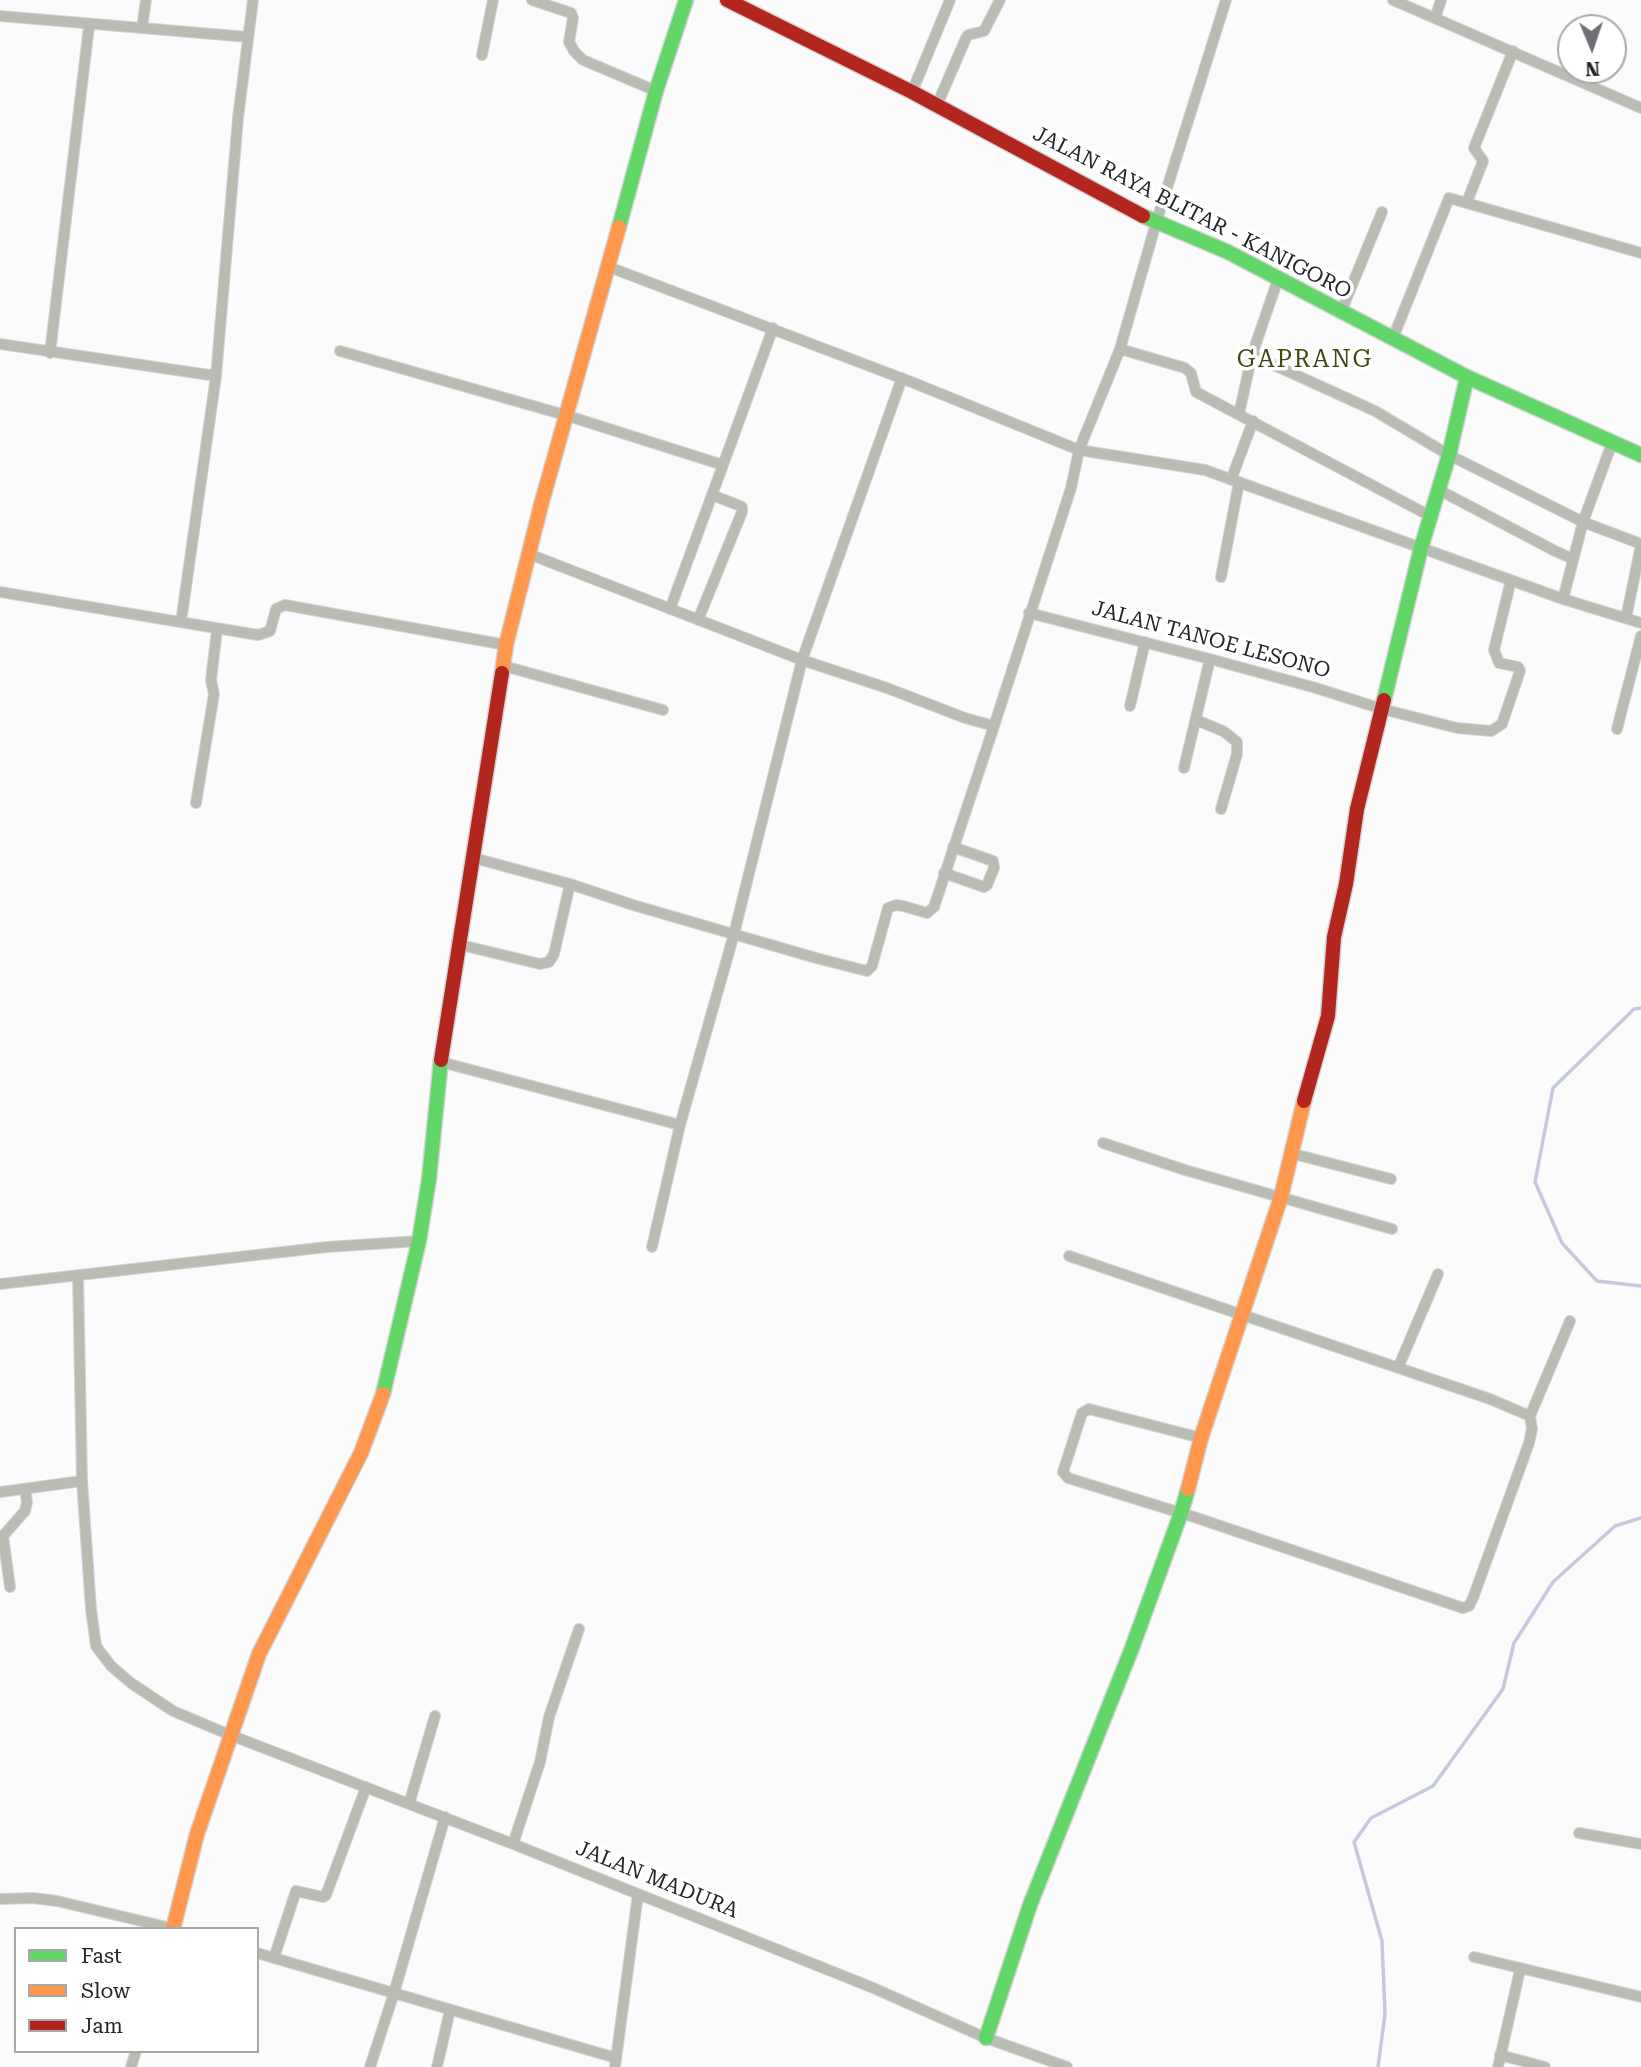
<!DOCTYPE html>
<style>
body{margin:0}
#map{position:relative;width:1641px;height:2067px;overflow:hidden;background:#fbfbfc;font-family:"Roboto Serif",serif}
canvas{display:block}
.legend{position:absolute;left:14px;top:1927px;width:245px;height:126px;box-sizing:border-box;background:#fff;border:2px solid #a7a8aa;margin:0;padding:9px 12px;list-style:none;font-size:21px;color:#24252a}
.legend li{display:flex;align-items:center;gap:14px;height:35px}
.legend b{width:35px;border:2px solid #a7a8aa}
.north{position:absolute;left:1557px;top:14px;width:70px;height:70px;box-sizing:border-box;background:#fff;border:2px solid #a7a8aa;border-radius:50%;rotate:178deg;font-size:19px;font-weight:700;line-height:28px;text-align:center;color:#24252a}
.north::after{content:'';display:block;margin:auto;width:24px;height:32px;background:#6f7074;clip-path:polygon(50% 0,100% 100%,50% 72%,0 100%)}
</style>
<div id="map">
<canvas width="1641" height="2067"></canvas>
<ul class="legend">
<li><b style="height:9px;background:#63d668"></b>Fast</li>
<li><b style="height:9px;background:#ff974d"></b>Slow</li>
<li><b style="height:9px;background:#b3261e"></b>Jam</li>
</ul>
<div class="north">N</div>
</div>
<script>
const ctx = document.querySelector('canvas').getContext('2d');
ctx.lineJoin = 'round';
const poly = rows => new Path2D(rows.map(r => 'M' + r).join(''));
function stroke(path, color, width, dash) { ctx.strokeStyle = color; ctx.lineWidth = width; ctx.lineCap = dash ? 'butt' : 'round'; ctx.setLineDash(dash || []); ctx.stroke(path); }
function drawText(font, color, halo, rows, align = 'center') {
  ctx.font = font + ' "Roboto Serif",serif'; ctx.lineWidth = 7; ctx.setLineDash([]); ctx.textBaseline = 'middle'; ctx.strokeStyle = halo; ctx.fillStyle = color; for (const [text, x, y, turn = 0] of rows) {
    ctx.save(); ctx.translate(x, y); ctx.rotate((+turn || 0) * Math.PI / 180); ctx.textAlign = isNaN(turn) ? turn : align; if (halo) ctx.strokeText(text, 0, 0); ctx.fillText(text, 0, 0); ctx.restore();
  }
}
stroke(poly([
 [1641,1008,1634,1009,1553,1088,1535,1182,1562,1243,1597,1281,1641,1286],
 [1378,2067,1385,2014,1382,1941,1354,1842,1371,1818,1433,1786,1503,1689,1514,1643,1553,1582,1615,1526,1641,1518]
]), '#c5c9dd', 3.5);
const street = poly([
 [532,0,571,13,573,18,569,42,574,51,583,60,656,91],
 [1393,0,1641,108],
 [0,16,248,37],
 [1435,18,1441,0],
 [142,28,146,0],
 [482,55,493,0],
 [912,92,950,0],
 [937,105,966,38,968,35,984,31,1000,0],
 [1467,202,1483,161,1474,148,1513,51],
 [609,267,914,383,1079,450,1205,470,1563,599,1641,623],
 [1341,312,1382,212],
 [1393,338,1449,198,1641,253],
 [0,344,216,376],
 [1120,349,1185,368,1191,373,1196,392,1432,517],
 [340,351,565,415,723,465,773,328],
 [50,353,89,26],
 [1252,355,1375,411,1449,455,1583,522,1641,544],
 [1239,414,1252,355,1278,279],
 [1231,480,1253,421],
 [1439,490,1555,551,1573,559],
 [529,554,802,660,887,688,965,718,994,726,1071,488,1079,450,1120,349,1156,223,1226,0],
 [1221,577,1239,482],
 [0,592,258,635,270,631,276,609,285,605,506,645],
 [1563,599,1583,522,1612,443],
 [670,609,723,465],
 [1029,613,1210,659,1316,688,1382,709,1457,728,1491,731,1502,724,1520,671,1518,667,1499,663,1494,650,1511,580],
 [1626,618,1641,545],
 [698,620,742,512,742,507,738,505,712,495],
 [181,622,216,376,238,118,253,0],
 [504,666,663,710],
 [1130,706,1145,642],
 [1196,720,1223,731,1237,742,1237,754,1221,809],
 [1617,729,1641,636],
 [1184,768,1210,659],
 [196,803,214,694,211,680,217,630],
 [474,858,570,884,633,905,816,958,867,971,872,966,888,908,896,905,903,906,927,913,934,907,994,726],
 [944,873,984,887,987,885,994,868,993,861,953,847],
 [461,945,540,964,549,962,554,954,570,884],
 [441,1062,680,1125,734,934,802,660,902,378],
 [1103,1143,1185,1170,1392,1229],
 [1290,1153,1391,1179],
 [652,1247,680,1125],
 [1069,1256,1490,1399,1530,1416,1532,1429,1529,1443,1473,1598,1469,1606,1463,1608,1197,1518,1068,1478,1063,1472,1082,1413,1089,1409,1201,1438],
 [78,1275,82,1481],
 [0,1284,327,1247,419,1241],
 [1398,1368,1438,1274],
 [1530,1416,1570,1321],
 [0,1492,82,1481,91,1609,96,1646,111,1666,131,1683,173,1711,230,1735,513,1844,871,1987,986,2038,1067,2067],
 [10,1587,3,1536,25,1511,27,1502,25,1489],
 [409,1804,435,1716],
 [1579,1833,1641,1844],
 [513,1844,540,1762,549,1717,579,1629],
 [0,1899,33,1898,57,1901,175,1929],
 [257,1953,616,2058],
 [1474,1957,1641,1997],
 [274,1958,296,1891,323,1897,326,1895,366,1787],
 [1500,2055,1545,2067],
 [131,2067,136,2051],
 [370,2067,394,1993,445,1817],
 [437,2067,450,2010],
 [615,2067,638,1894],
 [1498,2067,1520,1970]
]);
const fast = poly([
 [1143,216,1228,252,1467,377,1641,455],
 [619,227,656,91,686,0],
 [1384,700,1421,548,1449,455,1467,377],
 [383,1394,419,1241,429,1179,441,1060],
 [986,2038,1030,1905,1132,1648,1181,1513,1188,1489]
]);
const slow = poly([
 [502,673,506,645,541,505,619,227],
 [1188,1489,1201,1438,1281,1197,1304,1101],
 [173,1929,197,1834,259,1654,361,1453,383,1394]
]);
const jam = poly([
 [727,0,912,92,1143,216],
 [441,1060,502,673],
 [1304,1101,1328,1016,1334,937,1346,884,1357,809,1384,700]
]);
stroke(street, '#d4d4d6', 12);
stroke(fast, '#d4d4d6', 17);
stroke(slow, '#d4d4d6', 17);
stroke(jam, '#d4d4d6', 17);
stroke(street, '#b9bcb2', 10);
stroke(fast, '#63d668', 14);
stroke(slow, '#ff974d', 14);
stroke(jam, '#b3261e', 14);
drawText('21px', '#24252a', '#fff', [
 ["JALAN RAYA BLITAR - KANIGORO",1192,213,27],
 ["JALAN TANOE LESONO",1211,640,15],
 ["JALAN MADURA",657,1880,22]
]);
ctx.letterSpacing = '2px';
drawText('24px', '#3c4b14', '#fff', [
 ["GAPRANG",1305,360]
]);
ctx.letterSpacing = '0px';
</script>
